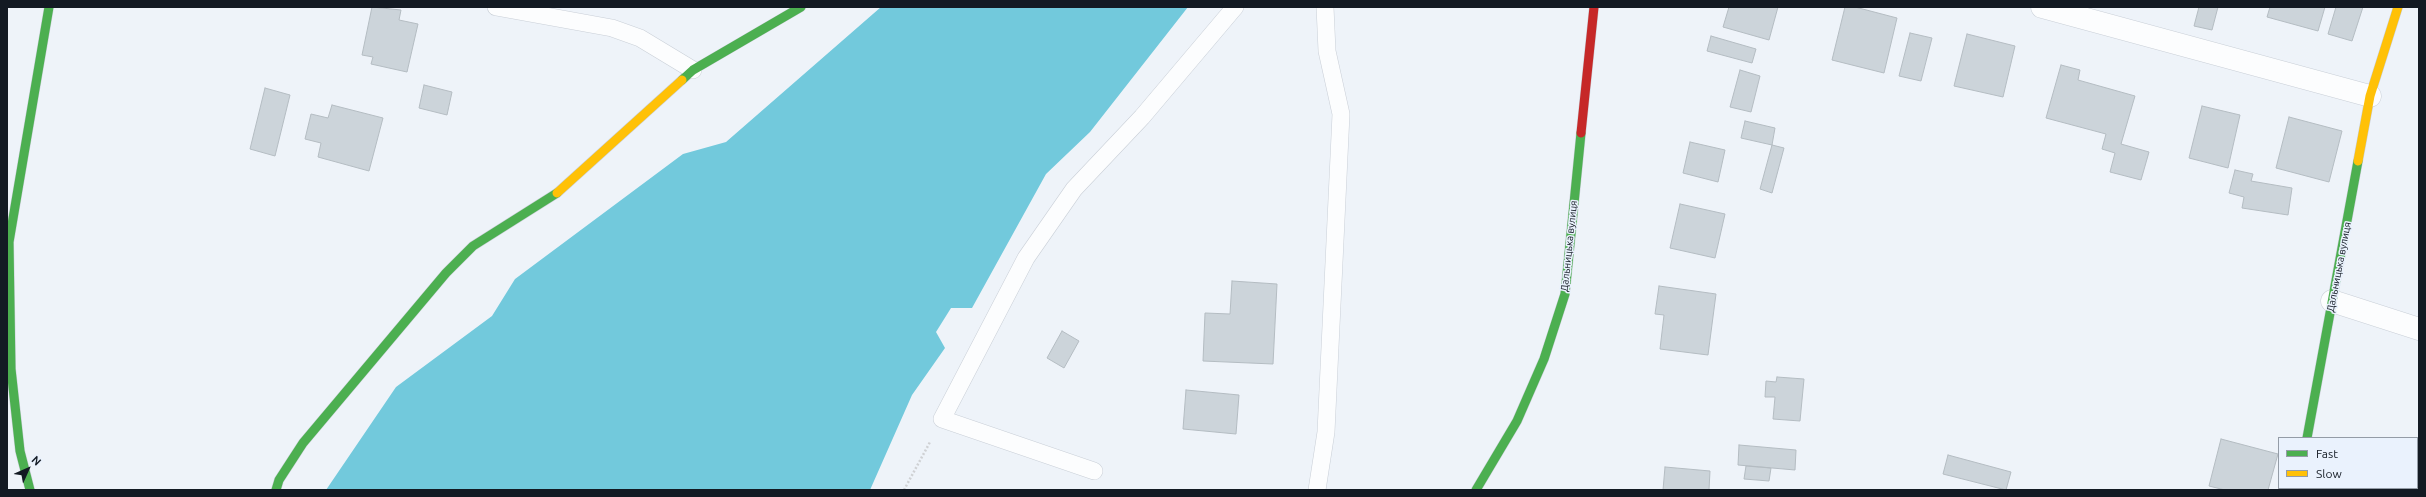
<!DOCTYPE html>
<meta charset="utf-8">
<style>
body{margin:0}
#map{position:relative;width:2426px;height:497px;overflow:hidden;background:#eef3f9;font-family:Ubuntu,sans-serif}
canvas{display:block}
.frame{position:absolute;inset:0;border:8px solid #131a23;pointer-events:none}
.legend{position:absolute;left:2278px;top:437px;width:140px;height:52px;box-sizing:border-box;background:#eaf2fd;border:1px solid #949ca6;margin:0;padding:5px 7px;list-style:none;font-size:12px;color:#131a23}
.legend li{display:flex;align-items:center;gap:8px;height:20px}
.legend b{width:20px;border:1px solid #949ca6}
.north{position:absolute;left:8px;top:449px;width:40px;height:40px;-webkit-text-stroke:3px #eaf2fd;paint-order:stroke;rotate:45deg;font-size:11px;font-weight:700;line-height:16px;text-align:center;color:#131a23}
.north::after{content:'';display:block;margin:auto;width:14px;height:18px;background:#131a23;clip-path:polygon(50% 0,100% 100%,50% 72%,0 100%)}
</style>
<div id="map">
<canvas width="2426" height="497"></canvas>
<div class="frame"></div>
<ul class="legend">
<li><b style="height:5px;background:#4caf50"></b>Fast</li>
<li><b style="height:5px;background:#ffc107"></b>Slow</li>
</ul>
<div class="north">N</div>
</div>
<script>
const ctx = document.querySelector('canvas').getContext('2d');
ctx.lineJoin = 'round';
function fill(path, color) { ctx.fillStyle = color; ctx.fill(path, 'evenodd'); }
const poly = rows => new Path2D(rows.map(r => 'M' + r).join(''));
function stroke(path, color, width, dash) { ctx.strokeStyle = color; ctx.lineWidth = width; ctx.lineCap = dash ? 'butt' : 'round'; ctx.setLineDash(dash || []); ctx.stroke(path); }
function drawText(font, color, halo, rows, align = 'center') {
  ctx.font = font + ' Ubuntu,sans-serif'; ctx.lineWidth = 3; ctx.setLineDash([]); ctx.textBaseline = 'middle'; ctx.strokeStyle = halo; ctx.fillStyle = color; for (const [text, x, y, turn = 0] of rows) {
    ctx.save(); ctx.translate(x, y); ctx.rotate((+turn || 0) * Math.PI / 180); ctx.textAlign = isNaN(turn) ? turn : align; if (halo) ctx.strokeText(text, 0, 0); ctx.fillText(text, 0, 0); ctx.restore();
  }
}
fill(poly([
 [881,7,1188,7,1090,132,1046,174,972,308,951,308,936,332,945,348,912,395,870,490,326,490,396,387,492,316,515,279,683,154,726,142]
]), '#72c9dc');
const building = poly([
 [372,7,401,10,399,20,418,24,407,72,371,64,373,57,362,55,372,7],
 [1729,7,1778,7,1769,40,1723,27,1729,7],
 [1845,7,1855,7,1897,18,1884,73,1832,60,1845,7],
 [2199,7,2218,7,2212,30,2194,26,2199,7],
 [2270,7,2325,7,2318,31,2267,17,2270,7],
 [2336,7,2363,7,2352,41,2328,34,2336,7],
 [1910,33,1932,38,1921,81,1899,76,1910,33],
 [1967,34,2015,46,2003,97,1954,86,1967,34],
 [1711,36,1756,49,1752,63,1707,51,1711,36],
 [2061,65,2080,70,2078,80,2135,96,2121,144,2149,152,2141,180,2110,172,2115,153,2102,149,2106,134,2046,118,2061,65],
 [1740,70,1760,76,1751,112,1730,107,1740,70],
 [424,85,452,92,447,115,419,108,424,85],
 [265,88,290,95,275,156,250,149,265,88],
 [332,105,383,118,369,171,318,157,321,143,305,139,311,114,328,118,332,105],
 [2202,106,2240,115,2228,168,2189,158,2202,106],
 [2289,117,2342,131,2329,182,2276,168,2289,117],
 [1745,121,1775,128,1772,145,1741,138,1745,121],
 [1690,142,1725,150,1718,182,1683,173,1690,142],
 [1772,145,1784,148,1772,193,1760,189,1772,145],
 [2235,170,2253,174,2251,181,2292,188,2288,215,2242,208,2244,197,2229,193,2235,170],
 [1680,204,1725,214,1715,258,1670,248,1680,204],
 [1232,281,1277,284,1273,364,1203,361,1205,313,1230,314,1232,281],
 [1659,286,1716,294,1708,355,1660,349,1664,315,1655,314,1659,286],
 [1062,331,1079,341,1064,368,1047,358,1062,331],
 [1777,377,1804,379,1800,421,1773,419,1775,397,1765,397,1766,381,1776,382,1777,377],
 [1186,390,1239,395,1236,434,1183,429,1186,390],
 [2221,439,2278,454,2268,490,2225,490,2209,486,2221,439],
 [1739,445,1796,450,1795,470,1738,465,1739,445],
 [1948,455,2011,472,2006,490,1943,474,1948,455],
 [1746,466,1771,468,1769,481,1744,479,1746,466],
 [1665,467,1710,471,1709,490,1663,490,1665,467]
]);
fill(building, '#ccd4da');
stroke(building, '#b4bcc2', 1);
const lane = poly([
 [496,7,612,28,640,38,693,70],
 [1094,471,942,419,1026,258,1074,189,1142,117,1235,7],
 [1317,490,1326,432,1341,114,1327,51,1325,7]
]);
const street = poly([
 [2042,7,2370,96],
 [2332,301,2419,329],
 [2298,490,2298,488]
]);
const fast = poly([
 [682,80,693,70,801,7],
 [2307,438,2358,161],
 [30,490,20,451,11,369,9,242,49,7],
 [276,490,279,480,303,443,446,273,473,246,557,193],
 [1476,490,1517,421,1544,359,1565,294,1581,133]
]);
const slow = poly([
 [2358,161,2370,96,2398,7],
 [557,193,682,80]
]);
const jam = poly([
 [1581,133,1594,7]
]);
stroke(lane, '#c9cfd7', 18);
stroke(street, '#c9cfd7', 23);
stroke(fast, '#c9cfd7', 10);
stroke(slow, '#c9cfd7', 10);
stroke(jam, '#c9cfd7', 10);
stroke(poly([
 [904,490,930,442]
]), '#cfd1d4', 2.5, [2, 2]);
stroke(lane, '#fcfdfe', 17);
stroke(street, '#fcfdfe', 22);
stroke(fast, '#4caf50', 9);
stroke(slow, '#ffc107', 9);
stroke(jam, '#c62828', 9);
drawText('10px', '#131a23', '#eaf2fd', [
 ["Дальницька вулиця",1569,246,-84],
 ["Дальницька вулиця",2339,267,-79]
]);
</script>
